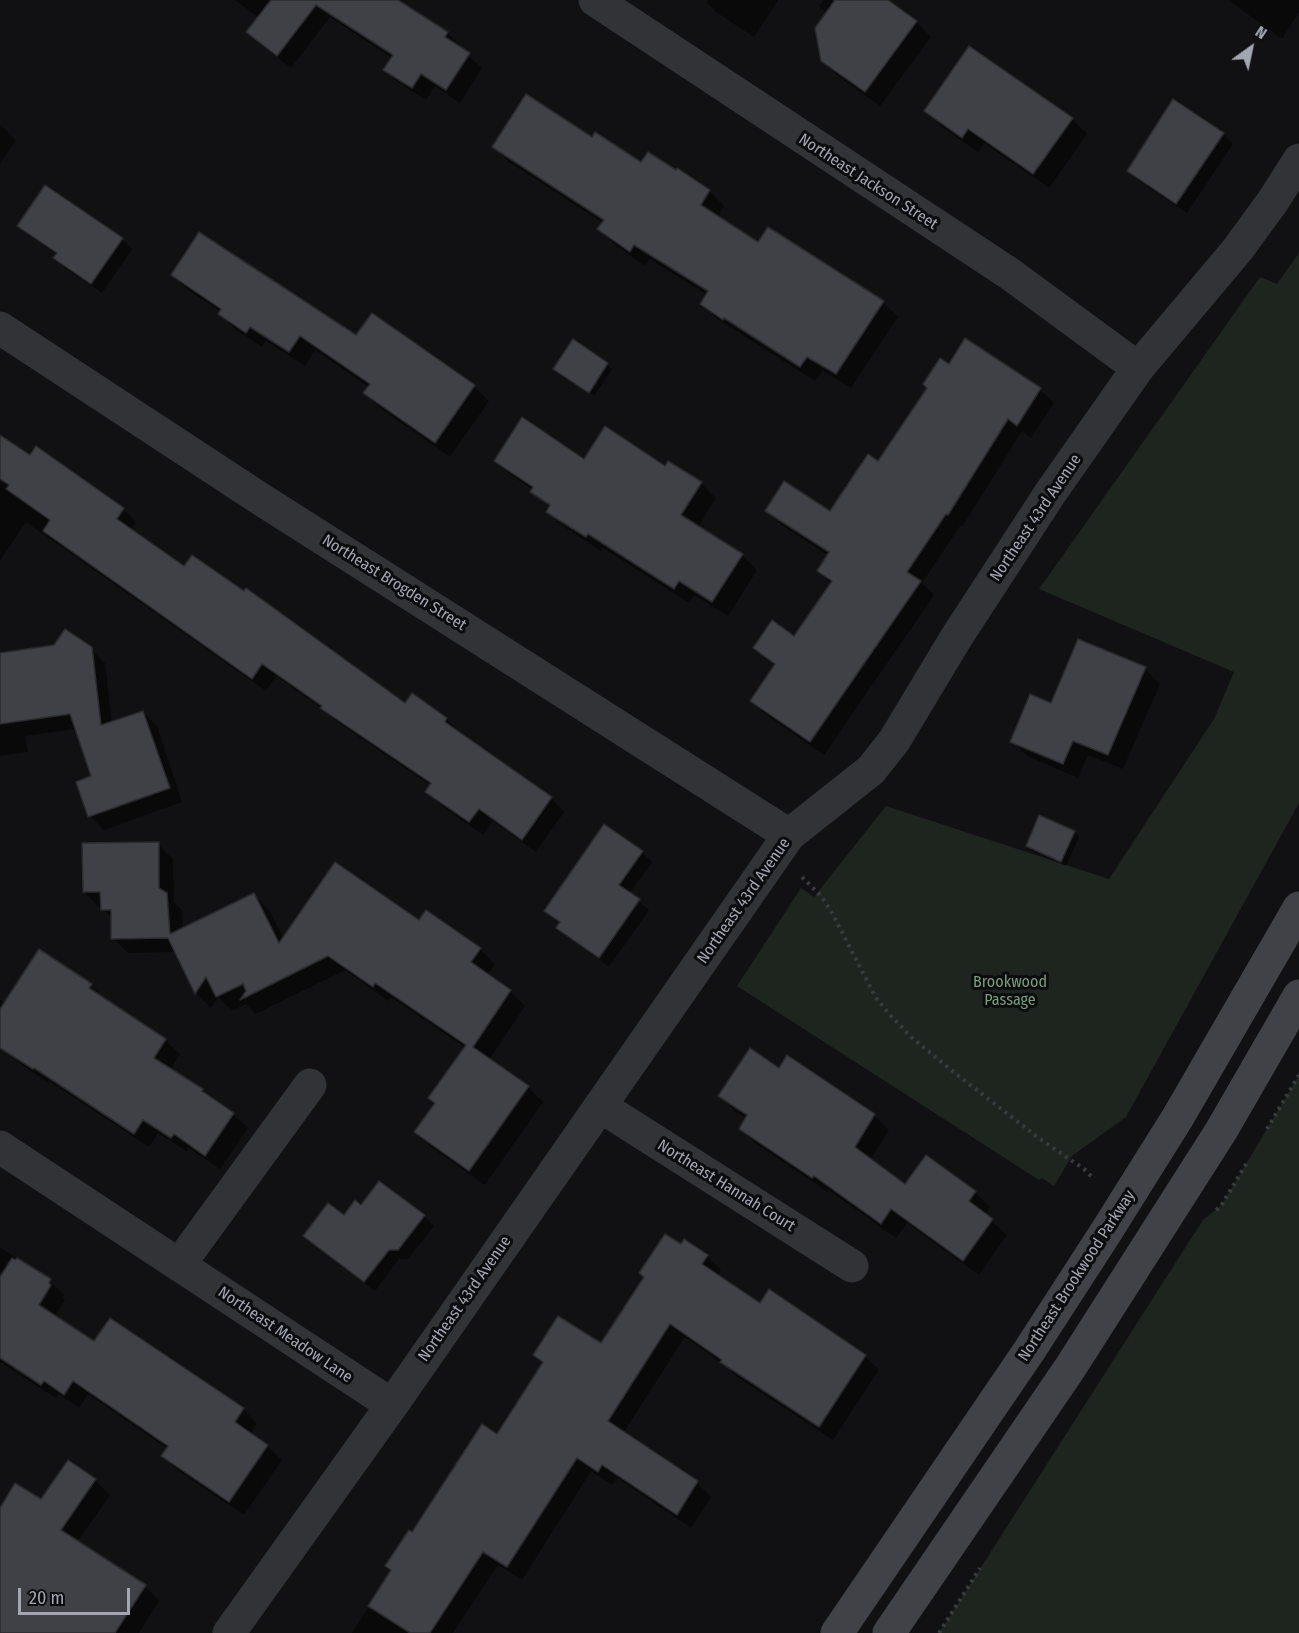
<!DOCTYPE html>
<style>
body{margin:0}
#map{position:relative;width:1299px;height:1633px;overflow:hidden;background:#111113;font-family:"Fira Sans Condensed",sans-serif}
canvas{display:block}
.north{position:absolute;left:1221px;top:18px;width:60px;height:60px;-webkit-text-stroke:4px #0c0c0e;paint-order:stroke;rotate:33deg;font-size:16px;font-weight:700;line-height:24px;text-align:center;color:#a3a7b3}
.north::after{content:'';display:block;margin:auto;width:21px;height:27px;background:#a3a7b3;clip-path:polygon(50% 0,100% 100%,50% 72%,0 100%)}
.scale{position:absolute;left:18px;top:1588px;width:112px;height:27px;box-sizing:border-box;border:3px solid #a3a7b3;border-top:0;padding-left:8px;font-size:18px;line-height:21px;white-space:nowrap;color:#a3a7b3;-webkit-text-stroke:4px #0c0c0e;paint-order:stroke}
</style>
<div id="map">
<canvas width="1299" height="1633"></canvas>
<div class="north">N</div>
<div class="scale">20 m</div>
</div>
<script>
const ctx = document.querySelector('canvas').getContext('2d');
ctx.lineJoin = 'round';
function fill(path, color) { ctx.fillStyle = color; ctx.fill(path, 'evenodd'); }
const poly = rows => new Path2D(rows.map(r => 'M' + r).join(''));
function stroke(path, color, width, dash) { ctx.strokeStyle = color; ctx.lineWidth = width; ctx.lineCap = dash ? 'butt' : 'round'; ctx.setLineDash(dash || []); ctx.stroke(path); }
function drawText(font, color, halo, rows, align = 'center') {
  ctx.font = font + ' "Fira Sans Condensed",sans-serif'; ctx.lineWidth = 6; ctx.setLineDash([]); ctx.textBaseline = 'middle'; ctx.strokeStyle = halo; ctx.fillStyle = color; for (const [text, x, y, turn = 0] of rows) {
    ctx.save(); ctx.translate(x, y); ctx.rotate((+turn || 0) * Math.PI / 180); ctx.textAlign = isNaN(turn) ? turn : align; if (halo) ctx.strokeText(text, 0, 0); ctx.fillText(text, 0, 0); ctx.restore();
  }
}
fill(poly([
 [1299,253,1299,803,1126,1117,1072,1156,1054,1186,1042,1178,1039,1180,737,986,801,888,814,897,886,806,1109,879,1214,719,1234,672,1039,589,1260,277,1277,284],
 [1299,1075,1299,1633,939,1633,1192,1237,1204,1219,1221,1206]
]), '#1e251f');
fill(poly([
 [235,0,396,0,448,33,461,46,460,48,482,68,460,103,435,86,426,100,399,83,385,70,392,58,330,17,291,68,261,45,248,32,259,18],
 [708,0,778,0,754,37,716,12,706,2],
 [824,0,885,0,916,22,931,37,880,106,838,76,822,61,827,14,819,6],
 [1228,0,1299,0,1299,12,1282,39],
 [926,111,1072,119,1087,134,1049,188,984,143,978,152,941,126],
 [0,124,16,140,0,164],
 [1223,134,1233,144,1187,213,1139,181,1129,171],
 [592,139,641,164,709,191,724,206,717,217,758,244,883,302,898,317,851,388,823,371,815,381,716,318,701,303,707,295,650,259,645,266,614,244,599,229,603,223,509,162,494,147],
 [19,225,122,239,132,249,102,293,65,268,55,258,57,255,29,235],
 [173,275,357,337,372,315,474,387,489,401,450,457,380,408,365,393,369,387,315,350,305,366,266,341,262,347,235,329,220,314,221,312,188,290],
 [966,340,1040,390,1054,403,1031,438,1022,431,962,527,960,526,922,583,934,595,824,755,765,714,751,701,775,666,755,648,795,638,831,584,819,571,829,556,780,524,767,510,831,513,879,463],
 [573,341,612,369,594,396,555,369],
 [0,437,31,457,123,509,136,522,131,530,184,568,406,705,446,719,460,732,459,734,551,798,564,812,536,852,493,821,483,835,440,805,427,791,431,786,336,721,323,709,276,676,266,691,26,522,0,561],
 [496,460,585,461,665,468,701,483,716,498,698,527,742,555,757,570,728,616,694,595,689,603,603,548,601,551,563,526,548,511,550,508,533,490,511,475],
 [91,649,105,663,112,723,143,712,157,726,182,802,104,830,90,816,93,777,76,729,25,736,28,752,0,756,0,654],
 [1145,669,1160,684,1123,769,1088,755,1078,778,1027,756,1012,741,1052,705],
 [1074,832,1079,837,1066,866,1032,851,1027,846],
 [158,844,173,859,174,902,182,910,183,929,254,895,269,910,284,939,419,922,480,949,495,964,487,975,510,991,525,1006,489,1060,528,1087,543,1102,485,1185,431,1147,416,1132,436,1104,466,1048,391,997,388,1001,345,970,256,1014,246,1004,232,1011,218,997,211,1008,196,993,177,952,128,953,113,938,113,920,102,907,99,907,84,892],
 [642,852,652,862,629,894,649,910,609,967,568,937,558,927,560,924,546,911],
 [91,985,105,999,165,1040,180,1054,170,1070,233,1114,248,1128,220,1169,189,1148,186,1151,158,1133,149,1147,49,1081,48,1083,0,1049,0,1000,5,1003],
 [779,1070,874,1115,889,1130,870,1161,905,1186,926,1157,975,1192,990,1207,985,1215,1007,1235,979,1275,907,1223,896,1238,829,1190,828,1192,755,1143,740,1128,747,1119,735,1111,720,1096],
 [361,1207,424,1216,434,1226,408,1259,399,1259,375,1291,315,1246,305,1236],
 [681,1246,707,1256,721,1270,717,1276,760,1305,865,1356,879,1370,833,1440,736,1376,726,1366,685,1337,623,1433,697,1483,711,1497,691,1528,617,1478,612,1485,591,1471,522,1580,498,1565,453,1633,352,1633,392,1571,387,1566,497,1436,544,1364,535,1354,601,1345],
 [0,1247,50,1281,64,1295,62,1298,65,1300,54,1317,95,1343,111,1320,243,1409,257,1424,250,1434,267,1446,282,1460,244,1515,177,1470,163,1456,168,1449,88,1394,79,1408,59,1394,56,1398,0,1362],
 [95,1480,110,1495,77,1542,145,1586,159,1601,139,1633,0,1633,0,1511,42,1501]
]), '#0007');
const building = poly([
 [271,0,398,0,448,32,445,37,470,53,446,90,421,74,412,88,383,70,393,55,316,5,277,56,246,32,271,0],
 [835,0,888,0,917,21,865,92,821,61,815,28,835,0],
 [969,46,1073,118,1033,174,968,129,962,138,924,111,969,46],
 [526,94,592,137,595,132,641,162,648,152,676,170,677,168,710,190,701,205,758,242,768,227,884,301,836,374,807,357,800,367,724,318,723,320,700,304,708,291,634,245,630,252,597,229,604,220,492,147,526,94],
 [1173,99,1224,133,1176,204,1127,171,1173,99],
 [45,185,123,238,91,284,53,258,57,253,17,226,45,185],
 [199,232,356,335,372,313,475,385,435,443,363,393,370,384,300,336,289,352,250,327,246,333,218,314,221,309,171,275,199,232],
 [965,338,1041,388,1017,426,1008,419,948,515,946,514,907,572,921,581,810,742,750,701,775,664,753,648,772,620,794,636,832,581,817,571,829,552,765,511,784,481,830,511,868,454,878,461,927,388,923,384,940,358,949,364,965,338],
 [573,339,608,363,589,393,553,369,573,339],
 [522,417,584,459,605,426,665,466,668,461,702,482,681,515,743,554,712,602,679,581,674,589,588,534,586,537,546,512,550,505,530,492,533,487,494,461,522,417],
 [0,435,30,455,36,446,124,508,117,519,184,566,192,555,244,591,246,588,405,703,412,693,447,718,445,722,552,797,522,840,479,809,469,822,425,792,431,783,320,708,322,706,262,664,252,679,43,531,50,520,6,489,9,485,0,479,0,435],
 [65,629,92,647,101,725,143,711,170,788,88,817,76,782,91,776,70,714,0,724,0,653,54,645,65,629],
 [1078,639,1146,667,1108,755,1073,741,1063,764,1010,742,1030,694,1051,703,1078,639],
 [1039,815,1075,831,1061,862,1026,846,1039,815],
 [604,824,643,851,619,885,640,899,599,958,556,928,560,922,544,911,604,824],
 [159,842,159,888,167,893,170,934,254,893,279,943,335,862,419,920,426,910,481,948,471,962,511,990,473,1047,529,1086,469,1171,414,1132,435,1103,428,1098,466,1045,375,983,373,987,328,956,240,1000,246,991,243,984,216,997,206,977,195,994,168,938,111,939,111,910,101,910,100,892,83,892,82,843,159,842],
 [39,949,92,984,89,988,166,1039,154,1058,203,1089,202,1091,234,1113,205,1156,174,1134,171,1138,143,1120,134,1134,34,1068,33,1069,0,1048,0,1009,39,949],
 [750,1048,779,1068,787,1055,875,1114,855,1147,905,1184,926,1155,976,1191,969,1201,993,1219,963,1261,891,1209,881,1224,814,1176,812,1178,739,1129,747,1115,718,1096,750,1048],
 [379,1181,425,1215,398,1250,389,1250,364,1282,303,1236,328,1203,344,1215,355,1200,361,1205,379,1181],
 [665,1234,681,1244,684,1239,708,1255,702,1264,760,1303,769,1289,866,1355,819,1427,720,1362,722,1360,670,1324,608,1421,698,1481,677,1515,602,1465,598,1472,577,1458,507,1567,483,1552,430,1633,410,1633,368,1606,391,1570,385,1566,409,1530,412,1532,482,1424,497,1434,543,1362,533,1355,558,1316,601,1343,644,1277,639,1273,665,1234],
 [12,1258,15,1260,17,1258,51,1279,49,1283,51,1285,39,1305,94,1341,110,1318,244,1408,235,1422,268,1445,229,1502,161,1456,168,1446,73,1381,64,1395,44,1381,41,1385,0,1358,0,1277,12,1258],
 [68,1460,96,1479,61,1530,146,1585,115,1633,0,1633,0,1508,15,1483,41,1499,68,1460]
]);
fill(building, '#404146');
stroke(building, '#2b2b2f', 1.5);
stroke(poly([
 [802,877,821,896,832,913,876,998,891,1016,911,1037,955,1073,1040,1139,1084,1169,1092,1177],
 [1267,1129,1299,1075],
 [1216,1210,1221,1206,1248,1161],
 [939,1633,980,1568]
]), '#383a3e', 4, [3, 4.5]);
stroke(poly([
 [595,0,1010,274,1138,368],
 [0,328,259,498,789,835],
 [600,1106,852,1266],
 [0,1147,392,1405],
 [179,1265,310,1085],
 [229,1633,392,1405,789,835,871,770,894,741,956,638,1051,492,1138,368,1238,249,1273,201,1299,160]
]), '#323337', 33);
stroke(poly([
 [837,1633,1029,1351,1106,1232,1178,1117,1299,908],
 [889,1633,1070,1368,1221,1131,1299,996]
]), '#404247', 33);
drawText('16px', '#a3a7b3', '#0c0c0e', [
 ["Northeast Jackson Street",868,182,33],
 ["Northeast 43rd Avenue",1036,518,-56],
 ["Northeast Brogden Street",394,583,32],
 ["Northeast 43rd Avenue",744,901,-55],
 ["Northeast Hannah Court",726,1186,32],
 ["Northeast Brookwood Parkway",1077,1276,-57],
 ["Northeast 43rd Avenue",465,1299,-55],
 ["Northeast Meadow Lane",285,1335,34]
]);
drawText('16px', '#7a9d7e', '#0c0c0e', [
 ["Brookwood",1010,983],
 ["Passage",1010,1001]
]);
</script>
